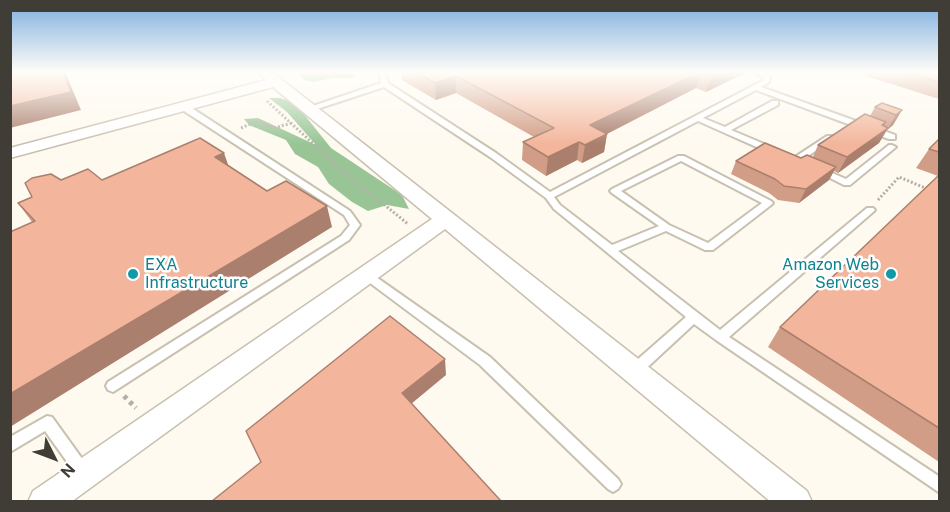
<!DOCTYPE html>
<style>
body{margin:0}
#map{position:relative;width:950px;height:512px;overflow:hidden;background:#fefaf0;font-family:"Public Sans",sans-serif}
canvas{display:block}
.frame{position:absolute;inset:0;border:12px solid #403d36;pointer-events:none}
.north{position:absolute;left:24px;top:428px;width:60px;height:60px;-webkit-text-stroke:4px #fff;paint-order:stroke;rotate:132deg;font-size:16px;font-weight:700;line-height:24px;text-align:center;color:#403d36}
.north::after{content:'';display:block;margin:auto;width:21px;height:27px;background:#403d36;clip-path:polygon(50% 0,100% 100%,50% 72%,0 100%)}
</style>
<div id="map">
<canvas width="950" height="512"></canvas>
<div class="frame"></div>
<div class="north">N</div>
</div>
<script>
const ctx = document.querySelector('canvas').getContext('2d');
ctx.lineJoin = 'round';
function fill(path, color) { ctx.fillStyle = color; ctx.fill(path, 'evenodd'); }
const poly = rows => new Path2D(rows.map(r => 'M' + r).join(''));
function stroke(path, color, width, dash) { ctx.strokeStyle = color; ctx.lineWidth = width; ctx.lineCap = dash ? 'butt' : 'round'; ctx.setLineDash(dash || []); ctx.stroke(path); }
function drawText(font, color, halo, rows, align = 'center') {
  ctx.font = font + ' "Public Sans",sans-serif'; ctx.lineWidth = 5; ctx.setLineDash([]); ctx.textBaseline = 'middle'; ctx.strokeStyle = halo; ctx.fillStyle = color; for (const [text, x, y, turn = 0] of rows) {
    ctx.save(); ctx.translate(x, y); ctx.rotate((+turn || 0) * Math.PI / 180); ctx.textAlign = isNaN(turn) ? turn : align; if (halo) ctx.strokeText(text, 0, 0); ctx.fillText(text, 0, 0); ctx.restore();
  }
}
fill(poly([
 [298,72,353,72,354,78,333,78,313,82,304,80],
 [269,98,280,98,295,103,331,148,402,195,409,209,387,205,368,211,352,202,329,184,318,167,295,154,286,140,249,125,244,119,258,118,316,145,287,112]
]), '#99c596');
const service = poly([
 [379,72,385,72,388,83,496,153,550,192,764,80,764,78,754,72,763,72,770,77,769,82,761,87,895,135,895,139,889,139,756,90,703,118,725,127,772,101,778,101,778,105,731,130,776,149,776,153,770,153,698,121,554,197,560,205,612,245,659,226,612,193,610,191,612,189,678,156,684,156,771,201,773,203,771,205,713,250,705,250,666,231,618,251,720,330,867,208,873,208,875,210,873,212,729,337,940,477,940,493,716,340,694,324,639,375,634,376,629,375,628,371,629,367,686,317,554,209,546,198,490,157,384,87,311,111,304,109,381,83,379,72],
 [681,161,762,203,708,243,669,225,621,191,681,161],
 [181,105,187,105,350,211,360,225,349,240,113,392,108,390,106,386,108,382,341,236,350,225,344,215,181,109,181,105],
 [827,136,833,136,834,138,798,163,792,163,792,159,827,136],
 [889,145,892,145,896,147,850,185,844,185,816,171,817,169,823,169,846,179,889,145],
 [366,270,490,357,618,479,621,484,618,489,613,492,608,489,480,365,362,277,361,274,362,271,366,270],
 [47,416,52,417,88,467,91,472,88,477,83,479,78,477,45,431,10,452,10,437,47,416]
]);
const minor = poly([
 [258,72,272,72,807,491,812,502,771,502,445,229,71,502,28,502,33,491,432,219,273,87,10,158,10,148,266,80,258,72]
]);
stroke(service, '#c8c1b0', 4);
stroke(minor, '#c8c1b0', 3);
stroke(poly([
 [267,101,345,173,408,224],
 [241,128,258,121,274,128,292,123],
 [878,200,899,177,930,190]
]), '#b4b0a8', 3, [2, 2]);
stroke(poly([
 [124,396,136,408]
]), '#b4b0a8', 5, [4, 4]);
fill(service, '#fff');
fill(minor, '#fff');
fill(poly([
 [401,72,747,72,706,92,696,88,607,134,604,152,582,163,577,160,546,176,522,160,523,142,534,137,456,93,436,100,402,80],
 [864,72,939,72,939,99,863,75],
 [875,107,902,110,893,125,887,130,879,143,838,173,834,171,829,180,799,203,778,200,769,193,731,174,736,161,801,158,813,157,818,145,870,116],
 [939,139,939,462,768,347,780,327,938,176,916,168,929,149],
 [228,166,267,191,332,227,32,222,18,203,32,197,61,180,102,180]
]), '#d19d86');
fill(poly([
 [63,72,65,72,81,110,10,128,10,106],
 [700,72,701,72,696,88,587,144,590,125],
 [719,72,747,72,706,92,712,75],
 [456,76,456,93,436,100,435,83],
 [902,110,893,125,887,130,896,115],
 [886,122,880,134,888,128,879,143,838,173,847,157],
 [607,134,604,152,582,163,585,145],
 [579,142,577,160,546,176,548,157],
 [224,153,231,173,215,157],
 [836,167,829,180,799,203,806,189],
 [327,206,332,227,10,427,10,394],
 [445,359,446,375,405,409,402,393]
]), '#aa7f6d');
const building = poly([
 [10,72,63,72,71,92,10,106,10,72],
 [416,72,700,72,590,125,607,134,585,145,579,142,548,157,523,142,554,128,456,76,435,83,416,72],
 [703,72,719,72,712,75,703,72],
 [907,72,939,72,939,82,907,72],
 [882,103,902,110,896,115,875,107,882,103],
 [865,114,886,122,882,125,888,128,847,157,818,145,865,114],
 [200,138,224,153,215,157,267,191,286,181,327,206,10,394,10,232,35,221,18,203,32,197,25,183,32,178,51,174,61,180,88,169,102,180,200,138],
 [939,139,939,152,929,149,939,139],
 [765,143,801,158,807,155,836,167,806,189,784,186,775,179,736,161,765,143],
 [939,175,939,428,780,327,939,175],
 [390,316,445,359,402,393,501,501,212,501,261,462,246,431,390,316]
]);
fill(building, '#f3b69c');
stroke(building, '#aa7f6d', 1.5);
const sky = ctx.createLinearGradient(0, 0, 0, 144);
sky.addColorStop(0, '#7cadde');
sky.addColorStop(0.5, '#fffdf8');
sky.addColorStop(1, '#fffdf800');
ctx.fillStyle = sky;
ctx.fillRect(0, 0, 950, 144);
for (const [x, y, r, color] of [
 [133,274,6,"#0f9aa8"],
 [891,274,6,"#0f9aa8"]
]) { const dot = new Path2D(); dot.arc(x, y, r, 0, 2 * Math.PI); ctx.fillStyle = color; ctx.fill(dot); stroke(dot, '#fff', 2); }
drawText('16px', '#0d838f', '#fff', [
 ["EXA",145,265],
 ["Infrastructure",145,283],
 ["Amazon Web",879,265,"right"],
 ["Services",879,283,"right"]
], 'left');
</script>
